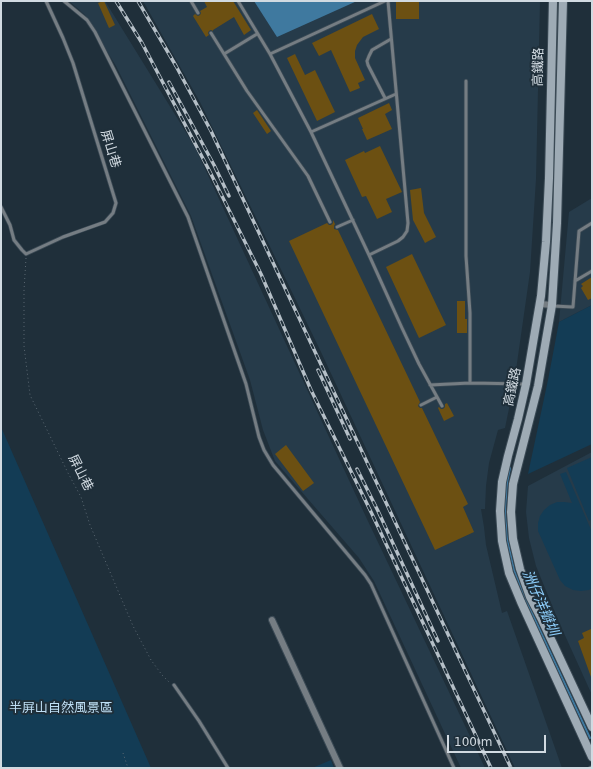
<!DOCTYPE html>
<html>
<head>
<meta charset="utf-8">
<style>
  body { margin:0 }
  #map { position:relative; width:593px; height:769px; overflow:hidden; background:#1f2f3a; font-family:"DejaVu Sans",sans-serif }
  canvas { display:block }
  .frame { position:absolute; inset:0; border:2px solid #d1dae1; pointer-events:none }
  .scale { position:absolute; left:447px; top:735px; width:99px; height:18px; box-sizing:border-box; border:2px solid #d1dae1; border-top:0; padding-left:5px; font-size:12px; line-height:14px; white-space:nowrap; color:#d1dae1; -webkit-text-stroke:3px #1f2f3a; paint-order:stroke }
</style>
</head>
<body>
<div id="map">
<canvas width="593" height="769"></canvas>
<div class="frame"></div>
<div class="scale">100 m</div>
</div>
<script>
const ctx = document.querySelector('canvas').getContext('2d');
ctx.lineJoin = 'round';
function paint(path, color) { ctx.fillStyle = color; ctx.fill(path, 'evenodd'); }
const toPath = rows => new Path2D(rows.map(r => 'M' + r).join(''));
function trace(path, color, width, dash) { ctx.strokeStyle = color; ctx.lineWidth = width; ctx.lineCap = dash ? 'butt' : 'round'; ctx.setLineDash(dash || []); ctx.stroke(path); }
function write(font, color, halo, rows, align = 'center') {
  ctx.font = font + ' "DejaVu Sans","Noto Sans TC",sans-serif'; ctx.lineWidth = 4; ctx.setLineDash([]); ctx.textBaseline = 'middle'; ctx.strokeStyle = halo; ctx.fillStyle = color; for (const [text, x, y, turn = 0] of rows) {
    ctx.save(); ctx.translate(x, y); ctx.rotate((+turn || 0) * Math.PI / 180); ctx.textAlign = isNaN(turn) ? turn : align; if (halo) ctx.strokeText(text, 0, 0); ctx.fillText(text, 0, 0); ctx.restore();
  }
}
paint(toPath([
  [69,1,105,1,195,147,366,517,485,768,461,768,374,581,359,558,275,461,263,430,250,380,191,216,116,66,85,15],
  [143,1,540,1,536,179,530,272,514,384,505,428,498,430,489,463,486,486,485,509,481,509,484,527,486,545,502,613,507,611,562,768,515,768,321,352,200,102],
  [592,198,592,305,559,322,569,212],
  [592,452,592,695,558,620,536,566,529,538,526,512,528,486]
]), '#263b4a');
paint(toPath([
  [592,305,592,444,528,474,548,380,559,322],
  [1,427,151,768,1,768],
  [592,457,592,519,589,521,567,468],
  [566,472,592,532,592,588,589,590,581,591,573,590,565,586,560,580,538,531,538,523,540,516,544,510,550,505,557,502,564,502,572,503,560,474],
  [331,760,334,768,312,768]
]), '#133c55');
paint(toPath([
  [254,1,357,1,277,37]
]), '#3f799f');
trace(toPath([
  [510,468,507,483,505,511,507,539,514,570,525,598,590,738]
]), '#3f799f', 2);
paint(toPath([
  [103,1,104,1,115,25,109,28,98,3],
  [204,1,233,1,251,30,244,35,234,17,213,30,213,31,211,30,209,31,208,33,209,35,206,37,193,16,195,14,198,16,200,15,201,13,200,11,207,7],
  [396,1,419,1,419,19,396,19],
  [372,14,379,29,363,37,357,45,355,51,355,58,365,80,358,83,360,88,350,92,331,50,319,56,312,43],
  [295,54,305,75,315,70,335,112,317,121,287,58],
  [389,103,392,110,385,114,392,129,367,140,362,129,363,129,358,118],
  [257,110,271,131,267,134,253,113],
  [380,146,402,192,386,199,392,212,377,219,366,196,362,197,345,160,364,151,365,153],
  [421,188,424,213,436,237,425,243,413,220,410,190],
  [333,220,335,224,334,226,334,229,338,230,420,402,418,406,420,408,422,408,468,504,463,507,474,532,435,550,289,241,327,223,329,225,331,225,333,223],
  [412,254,446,325,419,338,386,267],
  [592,277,592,298,588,300,581,288,583,286,581,284],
  [457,301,465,301,465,319,467,319,467,333,457,333],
  [447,403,454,416,444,421,438,408,439,407,441,409,443,409,445,407,445,404],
  [286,445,314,483,303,491,275,454],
  [591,629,592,632,591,677,578,641,584,638,582,633]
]), '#6c5012');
const lane = toPath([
  [64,1,87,20,95,32,188,217,246,384,259,437,264,450,273,465,365,575,371,584,454,768],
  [191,1,198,13],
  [238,1,270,54,311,132,369,255,402,328,419,364,442,406],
  [211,33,247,91,308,176,330,222],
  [224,54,257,34],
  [270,54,385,1],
  [466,81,466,256,470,313,470,383],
  [385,98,368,65,367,61,369,56,372,50,391,39],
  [311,132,396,94],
  [1,207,10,225,14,240,22,250,26,254,63,237,105,222,113,213,116,203,73,63,63,38,46,1],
  [337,227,353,220],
  [369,255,398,241,403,237,407,231,408,223,388,1],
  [575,281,592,271],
  [553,306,573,307,579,231,592,223],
  [430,385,470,383,525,384],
  [421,405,437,397],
  [174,685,199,721,228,768],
  [590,768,592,767]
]);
const street = toPath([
  [540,304,552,305],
  [272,620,340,768]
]);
const secondary = toPath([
  [553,1,549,178,546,242,541,296,526,384,518,419,508,456,502,482,500,511,502,541,509,573,521,602,592,757],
  [563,1,557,223,552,305,538,386,513,484,511,512,513,539,520,569,530,597,542,620,592,727]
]);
trace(lane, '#3b4a55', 4.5);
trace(street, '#3b4a55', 8);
trace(secondary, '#3b4a55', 10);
trace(toPath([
  [26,258,24,290,24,346,30,395,68,473,81,497,90,525,133,626,151,660,162,675,170,683],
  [123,753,128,768]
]), '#5c6973', 1, [1, 3]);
trace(lane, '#757d83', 3);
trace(street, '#757d83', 6);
trace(secondary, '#9eabb5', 8);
const rail = toPath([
  [116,1,142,43,209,170,261,274,311,390,372,514,491,768],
  [138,1,176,66,211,131,511,768],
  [169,82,214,165,229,196],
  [318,370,350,439],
  [357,469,378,511,438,641]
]);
trace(rail, '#b5bfc7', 3.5);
trace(rail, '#1f2f3a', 2, [6]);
write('13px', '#d1dae1', '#1f2f3a', [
  ["高鐵路",539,67,-89],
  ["屏山巷",110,149,73],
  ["高鐵路",513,387,-78],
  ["屏山巷",80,473,63]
]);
write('13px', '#bfdff5', '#1f2f3a', [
  ["半屏山自然風景區",61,709]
]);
write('italic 14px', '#8ecffc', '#1f2f3a', [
  ["洲仔洋瓣圳",540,603,66]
]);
</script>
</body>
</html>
